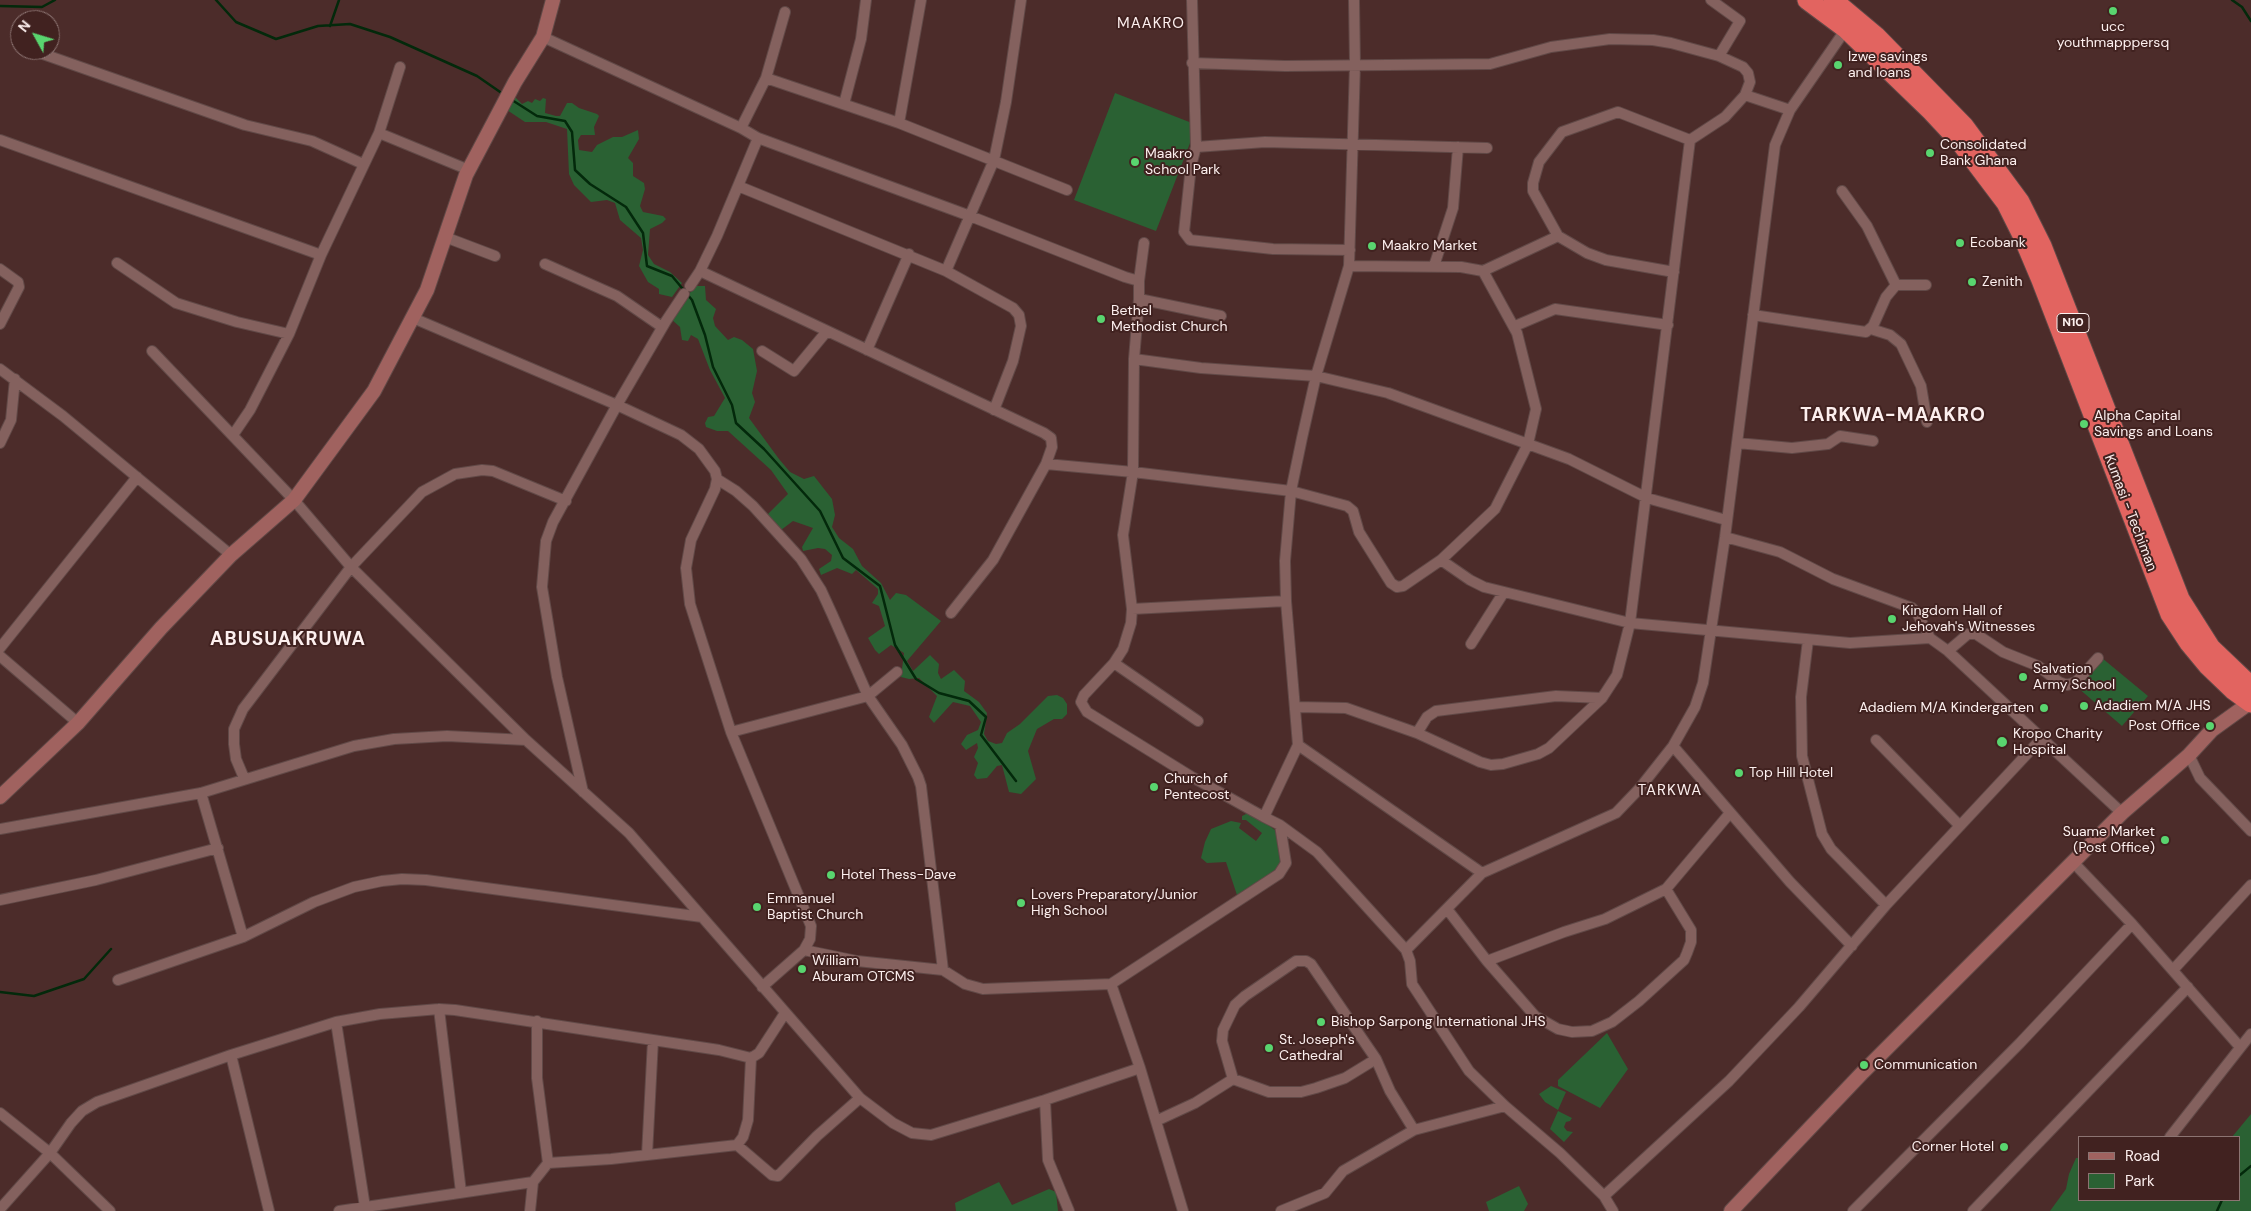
<!DOCTYPE html>
<html>
<head>
<meta charset="utf-8">
<style>
  body { margin:0 }
  #map { position:relative; width:2251px; height:1211px; overflow:hidden; background:#4c2c2a; font-family:"DM Sans",sans-serif }
  canvas { display:block }
  .legend { position:absolute; left:2078px; top:1136px; width:162px; height:65px; box-sizing:border-box; background:#412220; border:1px solid #8c7472; margin:0; padding:6px 9px; list-style:none; font-size:15px; color:#fcefee }
  .legend li { display:flex; align-items:center; gap:10px; height:25px }
  .legend b { width:25px; border:1px solid #8c7472 }
  .north { position:absolute; left:10px; top:10px; width:50px; height:50px; box-sizing:border-box; background:#412220; border:1px solid #8c7472; border-radius:50%; rotate:309deg; font-size:14px; font-weight:700; line-height:20px; text-align:center; color:#fcefee }
  .north::after { content:''; display:block; margin:auto; width:18px; height:22px; background:#59d56f; clip-path:polygon(50% 0,100% 100%,50% 72%,0 100%) }
</style>
</head>
<body>
<div id="map">
<canvas width="2251" height="1211"></canvas>
<ul class="legend">
<li><b style="height:6px;background:#a0625f"></b>Road</li>
<li><b style="height:14px;background:#2a6133"></b>Park</li>
</ul>
<div class="north">N</div>
</div>
<script>
const ctx = document.querySelector('canvas').getContext('2d');
ctx.lineJoin = 'round';
function paint(path, color) { ctx.fillStyle = color; ctx.fill(path, 'evenodd'); }
const toPath = rows => new Path2D(rows.map(r => 'M' + r).join(''));
function trace(path, color, width, dash) { ctx.strokeStyle = color; ctx.lineWidth = width; ctx.lineCap = dash ? 'butt' : 'round'; ctx.setLineDash(dash || []); ctx.stroke(path); }
function write(font, color, halo, rows, align = 'center') {
  ctx.font = font + ' "DM Sans",sans-serif'; ctx.lineWidth = 4; ctx.setLineDash([]); ctx.textBaseline = 'middle'; ctx.strokeStyle = halo; ctx.fillStyle = color; for (const [text, x, y, turn = 0] of rows) {
    ctx.save(); ctx.translate(x, y); ctx.rotate((+turn || 0) * Math.PI / 180); ctx.textAlign = isNaN(turn) ? turn : align; if (halo) ctx.strokeText(text, 0, 0); ctx.fillText(text, 0, 0); ctx.restore();
  }
}
paint(toPath([
  [1115,93,1197,125,1156,231,1074,200],
  [514,96,522,104,528,101,532,103,535,99,540,101,543,98,546,99,545,113,556,116,560,116,567,103,572,103,579,108,597,114,599,116,594,127,595,135,581,135,578,140,579,150,592,152,597,145,613,137,622,137,638,130,639,139,628,158,633,163,633,176,644,183,645,189,640,206,643,212,663,216,666,219,662,223,650,229,648,255,654,264,670,272,682,283,672,297,659,294,659,289,648,282,639,266,643,250,641,238,620,220,615,203,607,200,591,202,574,185,569,174,567,129,546,122,525,122,507,110],
  [695,286,705,286,706,300,716,309,713,318,715,326,728,340,734,337,742,340,753,349,757,371,752,393,755,402,749,418,779,459,790,472,804,479,814,476,832,499,835,515,832,527,839,538,853,549,862,566,881,583,890,600,896,593,906,595,941,621,907,661,913,671,930,655,939,664,938,673,941,679,954,670,965,681,964,691,979,702,987,713,984,734,988,741,996,744,1002,743,1007,733,1020,724,1048,696,1057,695,1063,698,1067,704,1067,714,1062,719,1054,719,1037,729,1028,751,1036,779,1021,794,1009,792,1002,765,997,766,987,778,977,779,974,775,978,763,974,757,978,748,977,743,966,750,961,744,967,735,978,730,981,722,970,706,953,702,934,723,929,717,937,696,919,678,909,679,901,677,904,653,891,645,879,654,875,650,868,638,885,626,879,606,872,603,878,594,878,589,856,570,852,574,837,568,821,575,819,569,831,561,832,555,825,549,818,548,803,551,802,547,813,528,793,521,781,530,767,515,788,494,771,470,728,431,717,431,706,427,705,423,708,417,714,416,725,398,710,370,698,339,691,335,688,341,682,340,680,327,671,319],
  [2102,658,2148,696,2122,726,2077,687],
  [1248,813,1266,823,1276,831,1282,862,1279,868,1273,871,1269,880,1238,898,1226,862,1207,863,1201,858,1205,842,1211,829,1231,821,1241,823,1239,828,1256,841,1262,833,1246,820,1242,820,1242,816],
  [1607,1033,1628,1069,1600,1108,1558,1086,1558,1080],
  [1551,1086,1566,1092,1558,1110,1545,1102,1539,1094],
  [1558,1111,1572,1118,1570,1121,1566,1122,1564,1127,1567,1131,1573,1132,1564,1142,1550,1129],
  [2251,1114,2251,1211,2050,1211,2066,1189,2069,1174,2076,1158,2080,1158,2080,1200,2240,1200,2240,1137,2232,1137],
  [999,1182,1012,1205,1049,1189,1056,1192,1058,1211,956,1211,955,1203],
  [1519,1186,1528,1204,1524,1211,1489,1211,1486,1202]
]), '#2a6133');
trace(toPath([
  [216,0,236,22,276,39,318,26,350,24,390,37,477,76,503,94],
  [2232,0,2242,7,2251,21],
  [0,6,42,7,55,0],
  [330,26,339,0],
  [512,100,537,116,565,121,572,132,575,170,590,184,626,207,643,233,647,266,672,276,692,300,705,335,713,367,732,405,736,423,764,449,820,511,843,558,880,586,895,645,916,679,939,693,969,701,986,717,981,735,1016,781],
  [0,992,34,996,84,979,111,949],
  [2240,1175,2251,1166],
  [2217,1211,2222,1200]
]), '#03290b', 2.5);
const street = toPath([
  [1192,0,1196,147],
  [1354,0,1355,64,1349,266,1316,376,1302,438,1291,491,1285,561,1286,601,1298,745,1264,817,1280,825,1317,852,1406,950,1410,961,1412,984,1469,1071,1505,1106,1560,1153,1604,1196,1613,1211],
  [1711,0,1740,21,1719,56],
  [543,37,741,128,758,138,970,216,1125,277,1139,281],
  [43,54,245,125,312,141,363,164],
  [1192,63,1285,66,1490,64,1551,47,1610,39,1653,40,1671,43,1719,56,1743,67,1748,73,1750,82,1745,95],
  [766,78,899,123,1067,190],
  [844,104,861,39,866,0],
  [899,123,921,0],
  [741,128,766,78,785,12],
  [379,133,469,170],
  [758,138,738,186,946,271,994,160,1006,102,1021,0],
  [0,140,321,255],
  [1842,191,1867,226,1896,285,1926,285],
  [1558,236,1533,191,1533,183,1539,162,1562,132,1618,112,1690,140],
  [445,237,495,256],
  [1144,243,1139,281,1139,299,1134,359,1133,472,1123,535,1132,609,1131,623,1123,649,1114,663,1084,695,1081,702,1087,712,1192,777,1264,817],
  [1350,250,1273,249,1190,240,1184,232,1191,166,1196,147,1265,142,1487,148],
  [117,263,176,303,237,322,289,334],
  [545,264,617,296,662,327],
  [1349,266,1461,267,1483,271,1558,236,1587,253,1606,260,1674,272],
  [1434,266,1453,208,1458,147],
  [0,269,18,282,19,287,0,324],
  [700,271,1044,433,1051,438,1052,447,1046,464,993,560,951,613],
  [946,271,1013,308,1019,315,1021,326,1013,361,994,410],
  [690,286,700,271,717,236,738,186],
  [1139,299,1221,316],
  [1753,315,1866,332,1873,326,1886,297,1896,285],
  [413,318,617,405,681,435,699,449,715,471,717,479,715,489,691,540,686,568,690,604,731,732,811,926,810,939,804,950,762,987],
  [1515,326,1555,309,1668,325],
  [1871,329,1890,335,1901,344,1921,386,1927,422],
  [867,350,909,254],
  [152,351,294,500,351,567,526,740,629,833,860,1098,893,1123,912,1133,931,1135,1045,1100,1140,1068],
  [762,351,794,371,827,331],
  [1134,359,1201,368,1316,376,1388,393,1569,459,1647,498,1726,520],
  [0,369,63,416,231,555],
  [233,435,250,410,289,334,321,255,379,133,400,67],
  [0,443,11,420,15,379],
  [1737,443,1792,448,1828,444,1840,436,1873,441],
  [1046,464,1133,472,1291,491,1347,506,1353,511,1359,532,1391,583,1397,587,1403,586,1441,560,1495,509,1528,444,1536,409,1517,333,1483,271],
  [717,479,736,491,753,506,801,559,821,590,832,614,868,696,902,745,918,777,921,786,943,970],
  [1725,537,1780,552,1833,579,1912,608,1917,613,1930,638],
  [1441,560,1470,580,1484,587,1630,623,1850,643,1930,638,1948,651,2122,813],
  [1132,609,1286,601],
  [1808,640,1801,697,1802,756,1822,834,1831,849,1886,905],
  [1471,644,1504,592],
  [0,648,137,477],
  [1948,651,1968,634,1976,634,2003,652,2038,666,2059,682,2067,685,2076,682,2098,658],
  [0,656,78,723],
  [1114,663,1198,721],
  [1296,707,1346,708,1417,733,1480,762,1491,765,1503,764,1538,754,1549,748,1602,698,1617,675,1630,623,1690,140,1725,117,1745,95,1790,110],
  [731,732,868,696,897,672],
  [1417,733,1427,717,1436,711,1556,696,1602,698],
  [1876,740,1960,826],
  [1298,745,1482,873],
  [1673,746,1790,882,1852,946],
  [2189,755,2200,778,2251,831],
  [244,778,236,759,234,744,234,729,243,709,351,567,422,492,455,474,482,470,493,471,566,501],
  [583,792,557,677,542,587,546,541,553,522,617,405,666,321,684,294],
  [201,793,243,937],
  [0,829,201,793,354,746,394,739,447,736,526,740],
  [2073,862,2132,924,2240,1047],
  [0,900,96,880,218,848],
  [1447,909,1487,961,1535,1016,1558,1029,1572,1032,1592,1031,1612,1022,1639,1001,1684,960,1687,953,1691,942,1691,930,1666,889],
  [804,950,857,961,943,970,965,984,983,989,1111,984,1279,874,1286,863,1280,825],
  [1406,950,1482,873,1616,813,1639,789,1673,746,1695,707,1703,683,1725,537,1775,145,1790,110,1848,26],
  [1487,961,1564,932,1605,919,1666,889,1730,813],
  [2173,970,2251,885],
  [118,980,243,937,314,902,354,887,382,881,402,879,426,880,702,917],
  [1111,984,1140,1068,1183,1211],
  [439,1009,461,1192],
  [336,1022,365,1207],
  [231,1055,269,1211],
  [1376,1059,1345,1078,1316,1088,1301,1092,1269,1092,1233,1079,1222,1041,1223,1030,1235,1005,1245,996,1296,961,1306,961,1311,964,1376,1059,1390,1091,1414,1130,1505,1106],
  [1045,1100,1048,1160,1069,1211],
  [0,1113,50,1153,0,1209],
  [1156,1121,1195,1103,1233,1079],
  [2170,1137,2251,1034],
  [737,1145,772,1175,778,1176,817,1136,860,1098],
  [647,1155,653,1040],
  [548,1163,611,1159,737,1145,743,1137,748,1120,751,1058],
  [1604,1196,1729,1081,1799,1007,1886,905,2042,738],
  [110,1211,50,1153,71,1123,82,1111,97,1102,231,1055,336,1022,380,1014,439,1009,455,1010,719,1050,751,1058,759,1053,785,1013],
  [339,1211,533,1182],
  [530,1211,533,1182,548,1163,537,1078,537,1021],
  [1281,1211,1325,1193,1343,1171,1414,1130],
  [1853,1211,2020,1043,2132,924],
  [1973,1211,2188,987]
]);
const secondary = toPath([
  [0,797,78,723,161,628,231,555,294,500,374,391,427,290,466,175,515,82,543,37,553,0],
  [1731,1211,1863,1072,2122,813,2189,755,2212,730,2251,702]
]);
const highway = toPath([
  [1807,0,1846,29,1932,112,1960,142,2006,203,2022,235,2041,280,2170,614,2189,643,2208,666,2233,690,2251,703],
  [1833,0,1876,36,1964,126,2020,202,2042,246,2180,599,2211,648,2251,686]
]);
trace(street, '#614947', 12);
trace(secondary, '#614947', 16);
trace(highway, '#614947', 21);
trace(street, '#84615e', 10);
trace(secondary, '#a0625f', 14);
trace(highway, '#e26460', 19);
for (const [x, y, r, color] of [
  [2113,11,5,"#59d56f"],
  [1838,65,5,"#59d56f"],
  [1930,153,5,"#59d56f"],
  [1135,162,5,"#59d56f"],
  [1960,243,5,"#59d56f"],
  [1372,246,5,"#59d56f"],
  [1972,282,5,"#59d56f"],
  [1101,319,5,"#59d56f"],
  [2084,424,5,"#59d56f"],
  [1892,619,5,"#59d56f"],
  [2023,677,5,"#59d56f"],
  [2084,706,5,"#59d56f"],
  [2044,708,5,"#59d56f"],
  [2210,726,5,"#59d56f"],
  [2002,742,6,"#59d56f"],
  [1739,773,5,"#59d56f"],
  [1154,787,5,"#59d56f"],
  [2165,840,5,"#59d56f"],
  [831,875,5,"#59d56f"],
  [1021,903,5,"#59d56f"],
  [757,907,5,"#59d56f"],
  [802,969,5,"#59d56f"],
  [1321,1022,5,"#59d56f"],
  [1269,1048,5,"#59d56f"],
  [1864,1065,5,"#59d56f"],
  [2004,1147,5,"#59d56f"]
]) { const dot = new Path2D(); dot.arc(x, y, r, 0, 2 * Math.PI); ctx.fillStyle = color; ctx.fill(dot); trace(dot, '#412220', 2); }
for (const [x, y, w] of [
  [2073,323,32]
]) { const box = new Path2D(); box.roundRect(x - w / 2, y - 9.5, w, 19, 4); ctx.fillStyle = '#412220'; ctx.fill(box); trace(box, '#fcefee', 1); }
write('bold 12px', '#fcefee', null, [
  ["N10",2073,323]
]);
write('14px', '#fcefee', '#412220', [
  ["ucc",2113,27,"center"],
  ["youthmapppersq",2113,43,"center"],
  ["Izwe savings",1848,57],
  ["and loans",1848,73],
  ["Consolidated",1940,145],
  ["Bank Ghana",1940,161],
  ["Maakro",1145,154],
  ["School Park",1145,170],
  ["Ecobank",1970,243],
  ["Maakro Market",1382,246],
  ["Zenith",1982,282],
  ["Bethel",1111,311],
  ["Methodist Church",1111,327],
  ["Alpha Capital",2094,416],
  ["Savings and Loans",2094,432],
  ["Kingdom Hall of",1902,611],
  ["Jehovah's Witnesses",1902,627],
  ["Salvation",2033,669],
  ["Army School",2033,685],
  ["Adadiem M/A JHS",2094,706],
  ["Adadiem M/A Kindergarten",2034,708,"right"],
  ["Post Office",2200,726,"right"],
  ["Kropo Charity",2013,734],
  ["Hospital",2013,750],
  ["Top Hill Hotel",1749,773],
  ["Church of",1164,779],
  ["Pentecost",1164,795],
  ["Suame Market",2155,832,"right"],
  ["(Post Office)",2155,848,"right"],
  ["Hotel Thess-Dave",841,875],
  ["Lovers Preparatory/Junior",1031,895],
  ["High School",1031,911],
  ["Emmanuel",767,899],
  ["Baptist Church",767,915],
  ["William",812,961],
  ["Aburam OTCMS",812,977],
  ["Bishop Sarpong International JHS",1331,1022],
  ["St. Joseph's",1279,1040],
  ["Cathedral",1279,1056],
  ["Communication",1874,1065],
  ["Corner Hotel",1994,1147,"right"]
], 'left');
write('14px', '#fcefee', '#412220', [
  ["Kumasi - Techiman",2130,513,69]
]);
ctx.letterSpacing = '1px';
write('15px', '#fcefee', '#412220', [
  ["MAAKRO",1151,24],
  ["TARKWA",1670,791]
]);
ctx.letterSpacing = '0px';
ctx.letterSpacing = '1px';
write('bold 19px', '#fcefee', '#412220', [
  ["TARKWA-MAAKRO",1893,416],
  ["ABUSUAKRUWA",288,640]
]);
ctx.letterSpacing = '0px';
</script>
</body>
</html>
